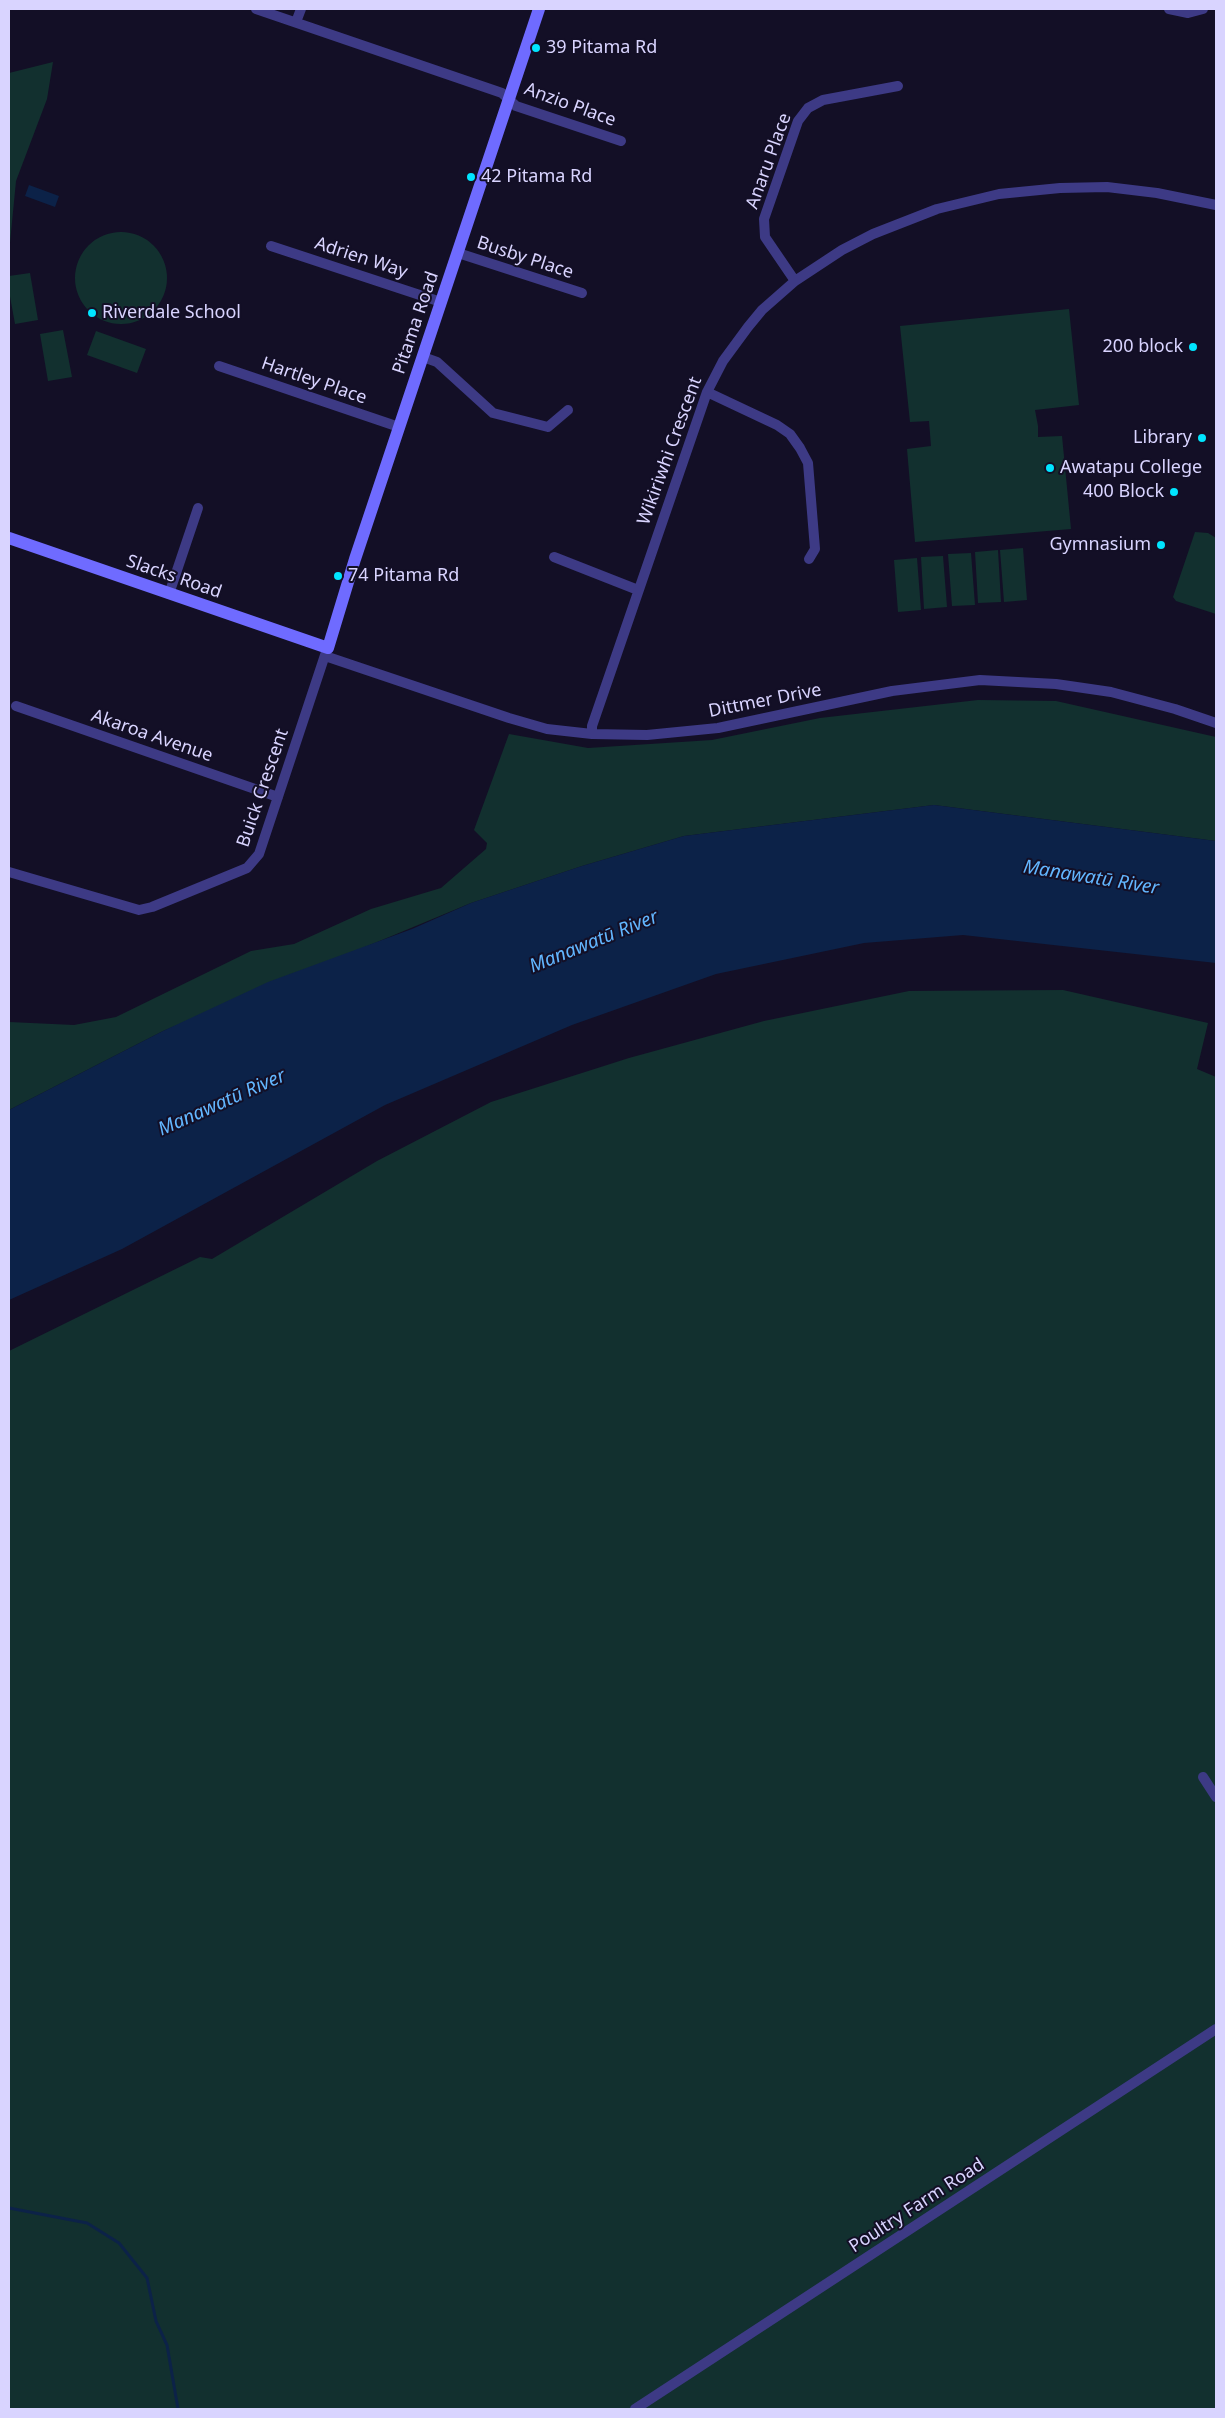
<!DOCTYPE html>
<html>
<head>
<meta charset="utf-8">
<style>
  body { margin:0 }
  #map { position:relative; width:1225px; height:2418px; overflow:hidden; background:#130f26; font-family:"Noto Sans",sans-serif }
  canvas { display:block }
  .frame { position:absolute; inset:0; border:10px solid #d9d4ff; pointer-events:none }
</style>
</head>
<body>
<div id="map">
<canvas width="1225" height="2418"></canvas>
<div class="frame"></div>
</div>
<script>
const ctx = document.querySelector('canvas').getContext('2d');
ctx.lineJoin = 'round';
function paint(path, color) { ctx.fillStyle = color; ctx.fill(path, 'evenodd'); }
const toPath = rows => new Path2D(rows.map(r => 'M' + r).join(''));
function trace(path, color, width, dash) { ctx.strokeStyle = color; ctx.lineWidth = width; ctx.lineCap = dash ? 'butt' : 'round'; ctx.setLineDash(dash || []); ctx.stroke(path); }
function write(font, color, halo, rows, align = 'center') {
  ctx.font = font + ' "Noto Sans",sans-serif'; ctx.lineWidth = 4; ctx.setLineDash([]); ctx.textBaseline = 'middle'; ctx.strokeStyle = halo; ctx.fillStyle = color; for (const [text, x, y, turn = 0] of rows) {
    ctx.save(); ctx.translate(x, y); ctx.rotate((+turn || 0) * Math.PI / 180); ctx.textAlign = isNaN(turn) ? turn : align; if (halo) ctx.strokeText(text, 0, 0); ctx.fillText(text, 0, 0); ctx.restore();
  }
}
paint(toPath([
  [53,62,47,99,16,181,9,253,9,73],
  '75 278a46 46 0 1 1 92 0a46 46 0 1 1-92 0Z',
  [30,273,38,320,15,324,9,291,9,276],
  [1069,309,1079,405,1035,410,1038,426,1038,437,1062,436,1071,529,915,542,907,449,931,446,929,421,910,422,900,326],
  [63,330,72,377,48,381,40,334],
  [96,331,146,349,137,373,87,355],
  [1195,532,1208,533,1216,538,1216,614,1176,601,1173,597],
  [1023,548,1027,600,1004,602,1000,550],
  [998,550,1001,602,978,603,975,552],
  [971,553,975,605,952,606,948,554],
  [943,556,947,607,924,609,921,557],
  [917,558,921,610,898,612,894,560],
  [978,700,1056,701,1216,737,1216,841,934,805,684,836,582,866,471,903,163,1031,9,1110,9,1022,74,1025,116,1017,251,951,294,944,371,909,441,888,486,849,487,843,474,830,509,734,588,748,712,740,820,718],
  [1063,990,1208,1023,1197,1069,1216,1077,1216,2409,9,2409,9,1351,200,1257,212,1259,377,1161,491,1102,629,1058,764,1021,909,991]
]), '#12302f');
paint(toPath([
  [29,185,59,196,55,207,25,196],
  [934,805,1216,841,1216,963,963,935,864,943,716,974,572,1025,385,1105,122,1249,9,1300,9,1110,163,1031,268,982,412,929,471,903,582,866,684,836]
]), '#0c2248');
trace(toPath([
  [9,2208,87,2223,119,2243,147,2278,156,2321,167,2345,178,2409]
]), '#0c2248', 3);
trace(toPath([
  [256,9,502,93,516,106,621,141],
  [1169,9,1188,13,1203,9],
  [296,22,301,9],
  [271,246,441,302],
  [458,253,582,293],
  [795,281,765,237,764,219,798,121,808,108,823,100,898,86],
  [423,357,437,362,493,413,548,427,568,410],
  [219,366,399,427],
  [707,392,777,425,790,434,800,448,808,463,815,549,809,559],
  [554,557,638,590],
  [169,594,198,508],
  [325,656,509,718,547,729,592,734,647,735,718,728,892,691,980,680,1056,684,1111,692,1175,709,1216,723],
  [16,706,278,797],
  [592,734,592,726,707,392,723,361,748,327,762,310,795,281,842,250,873,234,937,209,999,194,1060,188,1107,187,1157,193,1216,205],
  [9,872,139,910,152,907,247,868,259,854,327,649],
  [1203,1777,1216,1797],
  [635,2409,1216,2029]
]), '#3d3a85', 10);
trace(toPath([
  [9,538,328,648,355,559,539,9]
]), '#6f6bff', 12);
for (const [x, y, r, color] of [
  [536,48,5,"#00e5ff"],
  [471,177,5,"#00e5ff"],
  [92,313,5,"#00e5ff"],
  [1193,347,5,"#00e5ff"],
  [1202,438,5,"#00e5ff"],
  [1050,468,5,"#00e5ff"],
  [1174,492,5,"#00e5ff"],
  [1161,545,5,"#00e5ff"],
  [338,576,5,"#00e5ff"]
]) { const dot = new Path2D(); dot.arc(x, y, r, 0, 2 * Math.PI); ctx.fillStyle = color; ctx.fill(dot); trace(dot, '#130f26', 2); }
write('18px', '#d9d4ff', '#130f26', [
  ["39 Pitama Rd",546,48],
  ["42 Pitama Rd",481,177],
  ["Riverdale School",102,313],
  ["200 block",1183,347,"right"],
  ["Library",1192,438,"right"],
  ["Awatapu College",1060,468],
  ["400 Block",1164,492,"right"],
  ["Gymnasium",1151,545,"right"],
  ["74 Pitama Rd",348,576]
], 'left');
write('18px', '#d9d4ff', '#130f26', [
  ["Anzio Place",570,105,20],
  ["Anaru Place",769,161,-70],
  ["Adrien Way",361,258,18],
  ["Busby Place",525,258,18],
  ["Pitama Road",416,323,-71],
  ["Hartley Place",314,381,19],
  ["Wikiriwhi Crescent",670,451,-70],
  ["Slacks Road",174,577,19],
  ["Dittmer Drive",765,701,-11],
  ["Akaroa Avenue",152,736,19],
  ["Buick Crescent",263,788,-71],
  ["Poultry Farm Road",917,2206,-33]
]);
write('italic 19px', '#62b6ff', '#130f26', [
  ["Manawatū River",1091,878,9],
  ["Manawatū River",594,942,-22],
  ["Manawatū River",222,1103,-24]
]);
</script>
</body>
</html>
